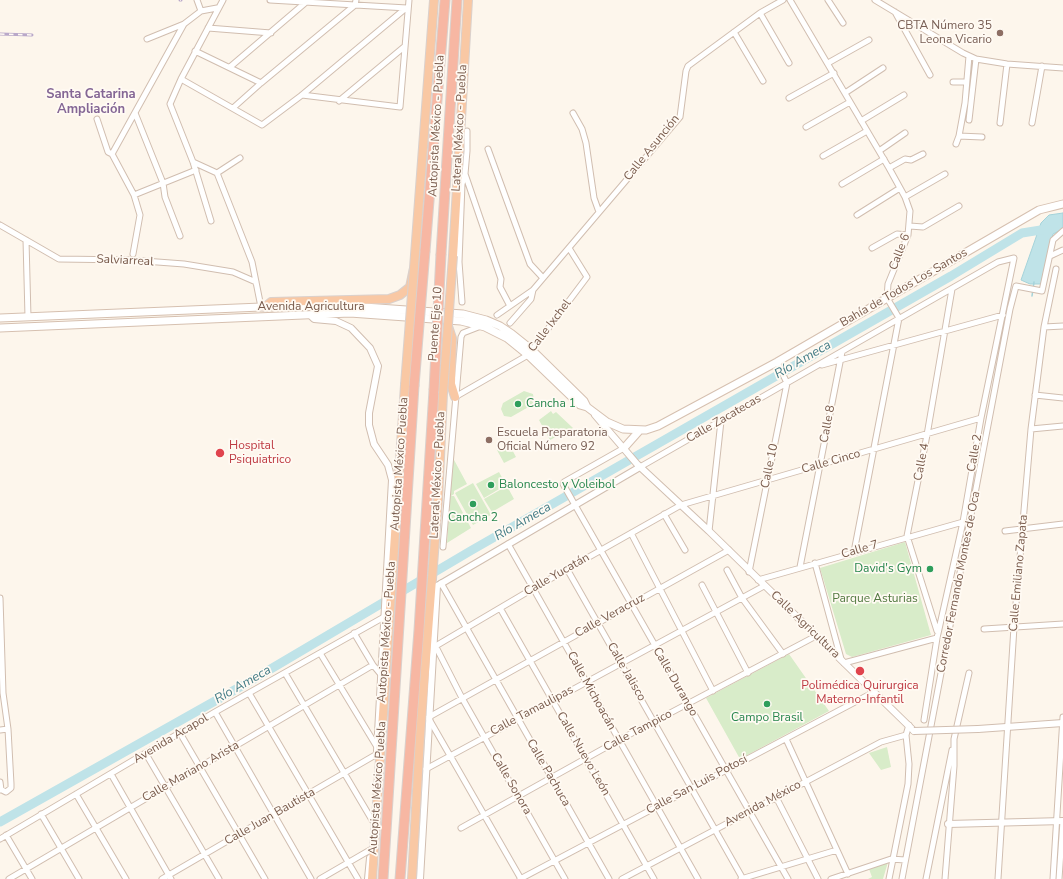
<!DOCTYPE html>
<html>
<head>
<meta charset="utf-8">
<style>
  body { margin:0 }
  canvas { display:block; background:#fdf6ec }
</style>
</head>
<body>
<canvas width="1063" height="879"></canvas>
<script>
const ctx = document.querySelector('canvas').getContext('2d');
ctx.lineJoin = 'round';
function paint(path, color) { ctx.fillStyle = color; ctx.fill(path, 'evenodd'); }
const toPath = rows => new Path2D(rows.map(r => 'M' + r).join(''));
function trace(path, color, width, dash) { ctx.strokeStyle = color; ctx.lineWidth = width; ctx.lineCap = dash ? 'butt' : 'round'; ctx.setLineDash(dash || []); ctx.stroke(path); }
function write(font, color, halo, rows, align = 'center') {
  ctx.font = font + ' "Nunito Sans",sans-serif'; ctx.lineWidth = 3.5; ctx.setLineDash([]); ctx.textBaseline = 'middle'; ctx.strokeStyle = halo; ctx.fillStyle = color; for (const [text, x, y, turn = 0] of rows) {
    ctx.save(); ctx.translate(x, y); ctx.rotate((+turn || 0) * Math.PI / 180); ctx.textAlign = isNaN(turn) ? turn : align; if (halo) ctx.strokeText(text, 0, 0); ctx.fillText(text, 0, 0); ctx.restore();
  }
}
paint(toPath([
  [524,391,533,394,534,400,532,405,511,417,504,416,501,409,503,403],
  [551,411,553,414,556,412,573,428,550,440,539,420],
  [509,444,516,457,504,463,497,450],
  [453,458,467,484,454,491,454,494,451,496,454,496,471,528,447,543],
  [499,472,506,485,484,498,476,484],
  [473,483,491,515,473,525,455,493],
  [507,486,514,499,492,512,484,499],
  [905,542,931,635,852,657,846,654,820,568],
  [789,654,829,711,740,759,706,698],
  [887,747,891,767,881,770,869,753],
  [888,862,883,879,868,879,872,877,869,869]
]), '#d8ecc9');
const water = toPath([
  [1063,213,1063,229,1053,234,1041,284,1030,284,1021,280,1041,223,1049,215,1063,213]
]);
paint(water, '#bfe3e8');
trace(water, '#a5d3da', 1);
trace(toPath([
  [1032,296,1034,282]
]), '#a5d3da', 1.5);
trace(toPath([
  [0,822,247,683,472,550,951,276,1022,233,1047,229]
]), '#bfe3e8', 9);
const minor = toPath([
  [197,0,201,11],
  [270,0,407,8],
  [790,0,889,168,905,197,910,211,908,235,888,284,887,298,899,318,854,552],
  [828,0,843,23],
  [875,0,963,53,976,59,1007,64,1063,68],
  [895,12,930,75],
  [760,13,789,63],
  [208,28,271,33],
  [734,32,763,81],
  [147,39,184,24],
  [195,51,261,83],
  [828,63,869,40],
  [230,67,305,3],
  [181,79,262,125,302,95,406,8],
  [953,82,966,82],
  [845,93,883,68],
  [302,95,400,107,409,0],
  [789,98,834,73],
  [339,101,404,47],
  [233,108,261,83,355,5,356,0],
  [135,113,163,183,165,197,180,236],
  [573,113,582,129,586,143,594,198,599,212],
  [97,119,108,152,112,154,134,195,140,215,133,254],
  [969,120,976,59],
  [861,121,904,95],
  [1000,123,1007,64],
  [1032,123,1042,66],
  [806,127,850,102],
  [959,136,982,137],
  [956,144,959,136,965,103,969,56],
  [488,149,530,264,543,278],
  [879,151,905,133],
  [112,154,184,24,201,11,217,8],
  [823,156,867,131],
  [193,162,217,173],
  [889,168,905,159,911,160,923,154],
  [217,173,252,262,261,307],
  [217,173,240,158],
  [465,174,501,279,500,287,510,306],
  [842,184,884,159],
  [134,195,196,170],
  [905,197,945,174],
  [857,215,900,188],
  [211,221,193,162,170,104,181,79,223,0],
  [0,225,59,259,131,260,184,264,233,272,256,282],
  [910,226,923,227,959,206],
  [26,240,28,317],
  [872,248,897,234,908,235],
  [1050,256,1063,250],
  [462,302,459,262,462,184,465,174,467,151,467,131],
  [497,315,533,290,680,117,686,71,688,66,760,13,783,0],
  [510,323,531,299,533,290],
  [1044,327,1063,326],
  [822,365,1003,315],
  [1035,395,1063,398],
  [455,397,528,355,532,350,587,277,569,248],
  [1031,429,1063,426],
  [624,448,564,482,563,484,788,879],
  [640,467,998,262,1014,258,981,418,963,522,937,638,924,720],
  [664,514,685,550],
  [709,531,721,421],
  [1005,531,1063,524],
  [631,533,713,691],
  [508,544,698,879],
  [443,547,461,337,463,333,481,326],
  [815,563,841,659],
  [800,567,842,352],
  [567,569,743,879],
  [727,570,742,598,783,654],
  [749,572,787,383,777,362],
  [758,580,963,522],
  [441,583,609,879],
  [702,585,748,673],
  [0,598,3,693,8,729,11,784,11,788,6,792,0,789],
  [500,608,654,879],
  [984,629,1063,624],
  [937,631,907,536,927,435,952,289],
  [354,633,373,665,383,677],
  [434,647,534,588,681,505,981,418],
  [436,647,462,698,565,879],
  [320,653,377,747],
  [844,663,937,638],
  [285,673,372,820],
  [249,693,358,879],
  [215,712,311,879],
  [429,717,729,550],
  [429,719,521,879],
  [0,730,8,729],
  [180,733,265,879],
  [786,739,848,874],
  [146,754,219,879],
  [426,769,764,586],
  [111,774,171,879],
  [0,782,1,790],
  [76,794,126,879],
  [776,797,818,879],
  [41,814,79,879],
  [461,828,619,740,816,636],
  [6,835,32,879],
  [0,839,215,712,384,617],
  [9,879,373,665],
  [162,879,377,754],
  [320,879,370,850],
  [520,879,874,692],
  [622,879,881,742,906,735],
  [741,879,837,850],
  [831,879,891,859,905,860],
  [889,879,908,784,909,764,906,735,909,725],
  [902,879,1010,309,1016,286,1042,291,1053,240,1063,231],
  [926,879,952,750],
  [945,879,954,766,954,739,969,673],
  [998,879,1014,627,1031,429,1044,327,1056,269],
  [1053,879,1063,717],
  [1059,879,1063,821]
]);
const tertiary = toPath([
  [310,315,314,319,336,321,351,328,370,348,378,366,369,413,369,425,374,444,388,465,392,480,377,751],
  [595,415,637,464,709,531,914,731],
  [978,729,1063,723],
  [948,824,1063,821],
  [368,879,370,858],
  [420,879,437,586,640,467]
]);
const secondary = toPath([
  [0,318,261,307,350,306,463,314,486,320,500,326,512,334,532,350,584,401,587,407],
  [0,328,350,313,461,321,485,327,507,338,528,355,580,405,587,407,607,422,623,429,646,430,658,426,777,362,1039,210,1063,204],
  [624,448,640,430]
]);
const trunk = toPath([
  [453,256,468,0],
  [265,307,271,302,389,299,400,295,410,287,414,268,434,0],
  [448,326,452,338,451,384,455,397],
  [372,879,405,385],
  [412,879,420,737,438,500,443,393]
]);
const motorway = toPath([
  [425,251,445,0],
  [441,254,457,0],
  [383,879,414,386],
  [400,879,419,630,434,390]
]);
trace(minor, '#d1beb0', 7);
trace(tertiary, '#d1beb0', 8);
trace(secondary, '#d6c0b0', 9);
trace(trunk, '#dad1cd', 10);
trace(motorway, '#dad1cd', 11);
trace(minor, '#fff', 5);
trace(tertiary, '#fff', 6);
trace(secondary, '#fff', 7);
trace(trunk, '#f9c8a4', 8);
trace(motorway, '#f7b7a3', 9);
const rail = toPath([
  [180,0,181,0],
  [0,34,32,35]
]);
trace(rail, '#b9a8c9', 3);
trace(rail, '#fffaf3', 1.5, [4.5]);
const tertiaryBridge = toPath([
  [914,731,978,729]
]);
const trunkBridge = toPath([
  [405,385,414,268],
  [443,393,453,256]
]);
const motorwayBridge = toPath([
  [414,386,425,251],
  [434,390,441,254]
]);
trace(tertiaryBridge, '#d1beb0', 8, []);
trace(trunkBridge, '#dad1cd', 10, []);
trace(motorwayBridge, '#dad1cd', 11, []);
trace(tertiaryBridge, '#fff', 6);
trace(trunkBridge, '#f9c8a4', 8);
trace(motorwayBridge, '#f7b7a3', 9);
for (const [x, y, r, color] of [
  [1000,33,4,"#8d6e63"],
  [518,404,4,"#2e9e5b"],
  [489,440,4,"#8d6e63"],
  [220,453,5,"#e0444e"],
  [491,485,4,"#2e9e5b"],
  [473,504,4,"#2e9e5b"],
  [930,569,4,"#2e9e5b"],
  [860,671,5,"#e0444e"],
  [767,704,4,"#2e9e5b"]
]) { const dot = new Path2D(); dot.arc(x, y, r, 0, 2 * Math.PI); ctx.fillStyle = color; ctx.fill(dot); trace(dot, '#fffaf3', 1.5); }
write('12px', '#785e54', '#fffaf3', [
  ["CBTA Número 35",992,26],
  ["Leona Vicario",992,40],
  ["Escuela Preparatoria",497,433,"left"],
  ["Oficial Número 92",497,447,"left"]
], 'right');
write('12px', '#7a5c4d', '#fffaf3', [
  ["Autopista México - Puebla",437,126,-87],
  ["Lateral México - Puebla",460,128,-87],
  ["Calle Asunción",652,148,-51],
  ["Calle 6",900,252,-69],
  ["Salviarreal",125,261,3],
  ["Bahía de Todos Los Santos",904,288,-30],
  ["Avenida Agricultura",311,307],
  ["Puente Eje 10",436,324,-86],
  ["Calle Ixchel",550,326,-53],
  ["Calle Zacatecas",724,419,-30],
  ["Calle 8",828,424,-79],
  ["Calle 2",975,453,-80],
  ["Calle Cinco",831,462,-16],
  ["Calle 4",922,462,-79],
  ["Autopista México Puebla",400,464,-86],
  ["Calle 10",770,466,-78],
  ["Lateral México - Puebla",438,475,-87],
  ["Calle 7",860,550,-16],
  ["Calle Emiliano Zapata",1019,573,-85],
  ["Calle Yucatán",557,575,-30],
  ["Corredor Fernando Montes de Oca",959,582,-79],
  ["Calle Veracruz",610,616,-29],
  ["Calle Agricultura",805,625,44],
  ["Autopista México - Puebla",387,632,-86],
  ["Calle Jalisco",626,672,60],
  ["Calle Durango",675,682,60],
  ["Calle Michoacán",591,691,61],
  ["Calle Tamaulipas",532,711,-28],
  ["Calle Tampico",638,731,-28],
  ["Avenida Acapol",171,739,-31],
  ["Calle Nuevo León",583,754,60],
  ["Calle Mariano Arista",191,772,-30],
  ["Calle Pachuca",548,773,60],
  ["Calle Sonora",511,784,60],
  ["Calle San Luis Potosí",697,785,-28],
  ["Autopista México Puebla",378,788,-86],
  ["Avenida México",763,804,-28],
  ["Calle Juan Bautista",270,817,-30]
]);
write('12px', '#27864d', '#fffaf3', [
  ["Cancha 1",526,404],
  ["Baloncesto y Voleibol",499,485],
  ["Cancha 2",473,518,"center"],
  ["David's Gym",922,569,"right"],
  ["Campo Brasil",767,718,"center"]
], 'left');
write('12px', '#be3a42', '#fffaf3', [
  ["Hospital",229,446],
  ["Psiquiatrico",229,460],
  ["Polimédica Quirurgica",860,686,"center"],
  ["Materno-Infantil",860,700,"center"]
], 'left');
write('12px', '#537a41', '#fffaf3', [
  ["Parque Asturias",875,599]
]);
write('bold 13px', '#846695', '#fffaf3', [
  ["Santa Catarina",91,95],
  ["Ampliación",91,110]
]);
write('italic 13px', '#437c86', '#fffaf3', [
  ["Río Ameca",803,360,-30],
  ["Río Ameca",523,522,-30],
  ["Río Ameca",243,685,-30]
]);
</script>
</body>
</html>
